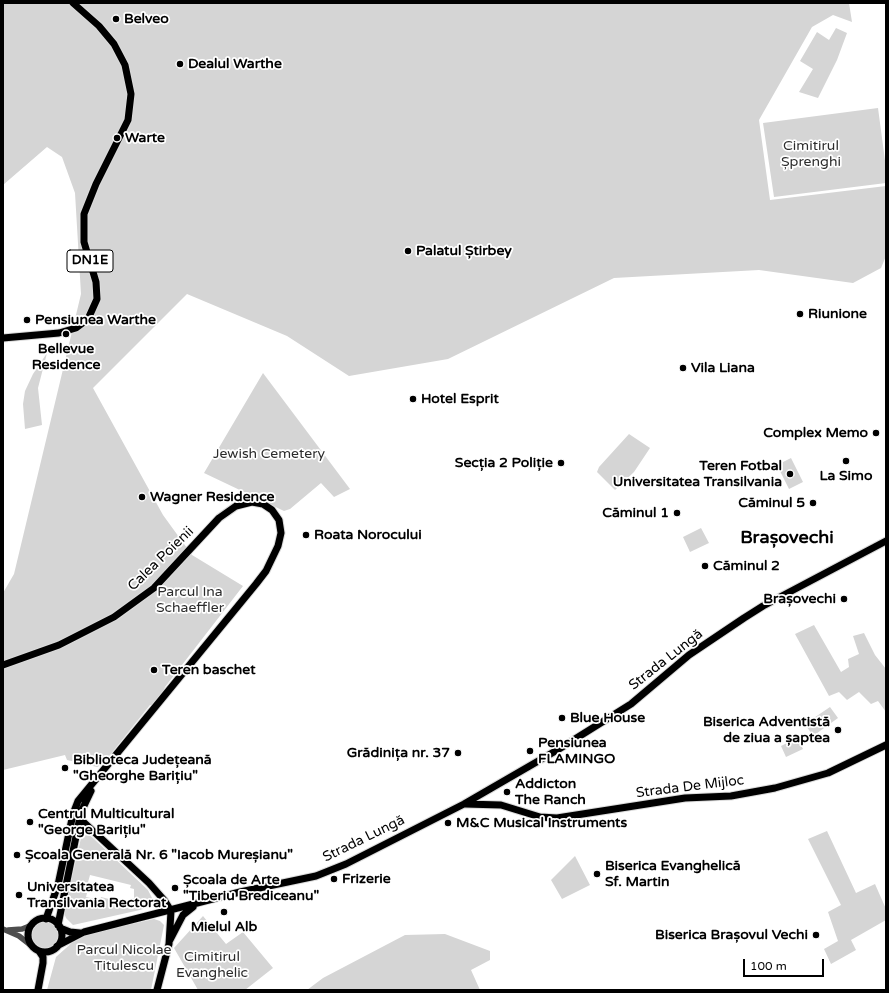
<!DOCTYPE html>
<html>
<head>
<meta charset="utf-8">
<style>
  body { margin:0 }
  #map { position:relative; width:889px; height:993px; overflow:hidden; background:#fff; font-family:"Varela Round",sans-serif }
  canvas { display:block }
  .frame { position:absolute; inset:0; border:4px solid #000; pointer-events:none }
  .scale { position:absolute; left:743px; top:959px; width:81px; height:18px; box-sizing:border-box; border:2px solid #000; border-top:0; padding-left:5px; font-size:12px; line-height:14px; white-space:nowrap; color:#000; -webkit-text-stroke:3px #fff; paint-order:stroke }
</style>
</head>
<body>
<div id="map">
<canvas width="889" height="993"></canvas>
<div class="frame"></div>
<div class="scale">100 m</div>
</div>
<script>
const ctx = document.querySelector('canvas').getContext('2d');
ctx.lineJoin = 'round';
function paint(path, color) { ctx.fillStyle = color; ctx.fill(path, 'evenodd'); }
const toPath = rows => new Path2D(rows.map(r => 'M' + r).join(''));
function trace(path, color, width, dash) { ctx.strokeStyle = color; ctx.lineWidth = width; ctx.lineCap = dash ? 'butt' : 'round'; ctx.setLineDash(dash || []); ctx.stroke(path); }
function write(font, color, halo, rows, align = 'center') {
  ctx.font = font + ' "Varela Round",sans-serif'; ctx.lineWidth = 3.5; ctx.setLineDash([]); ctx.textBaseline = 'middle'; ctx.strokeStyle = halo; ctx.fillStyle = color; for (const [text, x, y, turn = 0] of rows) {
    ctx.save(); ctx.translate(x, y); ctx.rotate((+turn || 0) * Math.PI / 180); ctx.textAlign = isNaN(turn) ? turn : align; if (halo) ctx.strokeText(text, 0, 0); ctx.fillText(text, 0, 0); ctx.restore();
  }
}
paint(toPath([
  [3,3,849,3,852,22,833,15,812,27,759,120,770,200,886,186,886,256,881,268,853,283,759,270,614,278,448,359,349,376,287,336,187,294,93,388,163,515,192,555,243,586,165,687,160,699,155,705,150,705,102,765,97,767,80,763,67,760,65,755,3,770,3,593,14,574,81,294,75,193,62,157,47,147,3,185],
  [836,28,847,33,837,60,818,98,799,92,813,69,800,61,817,32,829,40],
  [878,108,886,168,886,183,774,197,763,123],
  [47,353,38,388,42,425,25,429,23,404,25,391,33,374],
  [263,373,350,489,334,497,321,483,290,509,284,511,204,473],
  [629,434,650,448,634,472,615,490,597,472,599,467],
  [791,458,803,482,789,489,777,465],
  [701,528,709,543,690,552,683,537],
  [814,625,841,672,849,667,848,659,859,654,853,636,864,633,875,655,886,669,886,712,878,701,871,704,859,692,847,700,839,692,829,696,795,634],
  [830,707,838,718,813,736,805,724],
  [797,738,803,749,786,757,781,746],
  [827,831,856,893,875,884,886,909,886,920,851,940,856,950,831,964,824,949,838,941,828,912,841,905,808,839],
  [84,834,88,834,93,838,148,890,152,898,151,906,140,910,73,925,66,918,64,913,68,894,81,838],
  [90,875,131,885,130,888,134,889,134,898,131,898,129,904,101,897,100,900,86,897,87,893,85,893],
  [575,856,590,885,562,899,551,880],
  [203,916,226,944,243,932,273,968,245,990,198,990,174,948],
  [154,919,160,921,164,925,151,990,47,990,56,957,75,940,83,935],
  '32 935a13 13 0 1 1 26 0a13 13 0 1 1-26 0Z',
  [445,934,490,951,490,960,471,970,480,990,307,990,323,978,405,935]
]), '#d5d5d5');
const major = toPath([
  [3,338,59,333,76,328,88,319,97,299,96,282,84,242,84,214,96,184,128,120,131,94,125,65,114,44,99,26,73,3],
  [3,665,59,645,114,617,154,588,219,518,236,506,252,502,263,504,272,510,279,520,281,533,278,546,266,571,256,584,78,801,73,814,58,885,46,919],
  [465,804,501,805,540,817,557,818,685,798,731,796,775,788,828,773,886,745],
  [77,816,149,883,164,900,171,911],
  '28 935a17 17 0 1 1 34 0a17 17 0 1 1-34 0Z',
  [58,925,81,812,91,791],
  [60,928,70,932,80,933],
  [170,940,183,915,193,907],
  [57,946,84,932,240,892,316,876,346,864,464,804,559,749,631,704,689,655,744,618,763,606,886,541],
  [38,990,43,963,43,957,39,951],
  [157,990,169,944,171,911]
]);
trace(major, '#dbdbdb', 9);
trace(toPath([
  [3,929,19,936,33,947],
  [8,930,22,929,32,925]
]), '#4e4e4e', 5.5);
trace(major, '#000', 7);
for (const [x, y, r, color] of [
  [116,19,4,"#000"],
  [180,64,4,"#000"],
  [117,138,4,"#000"],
  [408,251,4,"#000"],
  [800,314,4,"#000"],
  [27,320,4,"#000"],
  [66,334,4,"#000"],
  [683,368,4,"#000"],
  [413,399,4,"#000"],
  [876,433,4,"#000"],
  [846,461,4,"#000"],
  [561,463,4,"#000"],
  [790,474,4,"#000"],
  [142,497,4,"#000"],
  [813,503,4,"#000"],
  [677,513,4,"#000"],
  [306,535,4,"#000"],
  [705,566,4,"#000"],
  [844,599,4,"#000"],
  [154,670,4,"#000"],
  [562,718,4,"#000"],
  [838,730,4,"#000"],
  [530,751,4,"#000"],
  [458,753,4,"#000"],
  [65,768,4,"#000"],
  [507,792,4,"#000"],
  [30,822,4,"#000"],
  [448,823,4,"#000"],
  [17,855,4,"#000"],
  [597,874,4,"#000"],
  [334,879,4,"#000"],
  [175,888,4,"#000"],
  [19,895,4,"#000"],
  [224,912,4,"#000"],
  [816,935,4,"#000"]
]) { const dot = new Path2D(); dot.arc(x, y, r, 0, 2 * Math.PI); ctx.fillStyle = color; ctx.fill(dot); trace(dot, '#fff', 1.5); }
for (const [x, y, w] of [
  [90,261,46]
]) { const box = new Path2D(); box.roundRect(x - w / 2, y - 11, w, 22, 3); ctx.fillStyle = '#fff'; ctx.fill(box); trace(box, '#000', 1); }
write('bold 13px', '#000', null, [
  ["DN1E",90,261]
]);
write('bold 14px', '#000', '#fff', [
  ["Belveo",124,19],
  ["Dealul Warthe",188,64],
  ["Warte",125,138],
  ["Palatul Știrbey",416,251],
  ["Riunione",808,314],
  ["Pensiunea Warthe",35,320],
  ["Bellevue",66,349,"center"],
  ["Residence",66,365,"center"],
  ["Vila Liana",691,368],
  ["Hotel Esprit",421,399],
  ["Complex Memo",868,433,"right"],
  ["Secția 2 Poliție",553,463,"right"],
  ["Teren Fotbal",782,466,"right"],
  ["Universitatea Transilvania",782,482,"right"],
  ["La Simo",846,476,"center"],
  ["Wagner Residence",150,497],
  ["Căminul 5",805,503,"right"],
  ["Căminul 1",669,513,"right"],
  ["Roata Norocului",314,535],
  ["Căminul 2",713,566],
  ["Brașovechi",836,599,"right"],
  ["Teren baschet",162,670],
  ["Blue House",570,718],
  ["Biserica Adventistă",830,722,"right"],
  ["de ziua a șaptea",830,738,"right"],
  ["Pensiunea",538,743],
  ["FLAMINGO",538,759],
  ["Grădinița nr. 37",450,753,"right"],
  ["Biblioteca Județeană",73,760],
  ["\"Gheorghe Barițiu\"",73,776],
  ["Addicton",515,784],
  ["The Ranch",515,800],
  ["Centrul Multicultural",38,814],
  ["\"George Barițiu\"",38,830],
  ["M&C Musical Instruments",456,823],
  ["Școala Generală Nr. 6 \"Iacob Mureșianu\"",25,855],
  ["Biserica Evanghelică",605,866],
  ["Sf. Martin",605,882],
  ["Frizerie",342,879],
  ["Școala de Arte",183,880],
  ["\"Tiberiu Brediceanu\"",183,896],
  ["Universitatea",27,887],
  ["Transilvania Rectorat",27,903],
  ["Mielul Alb",224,927,"center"],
  ["Biserica Brașovul Vechi",808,935,"right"]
], 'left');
write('14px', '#2c2c2c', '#fff', [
  ["Cimitirul",811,146],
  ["Șprenghi",811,162],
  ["Jewish Cemetery",269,454],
  ["Parcul Ina",190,592],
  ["Schaeffler",190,608],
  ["Parcul Nicolae",124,950],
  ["Titulescu",124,966],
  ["Cimitirul",212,957],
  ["Evanghelic",212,973]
]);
write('14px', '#000', '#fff', [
  ["Calea Poienii",161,559,-44],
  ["Strada Lungă",666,660,-38],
  ["Strada De Mijloc",690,787,-7],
  ["Strada Lungă",364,839,-26]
]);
write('bold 18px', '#000', '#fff', [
  ["Brașovechi",787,538]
]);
</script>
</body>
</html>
